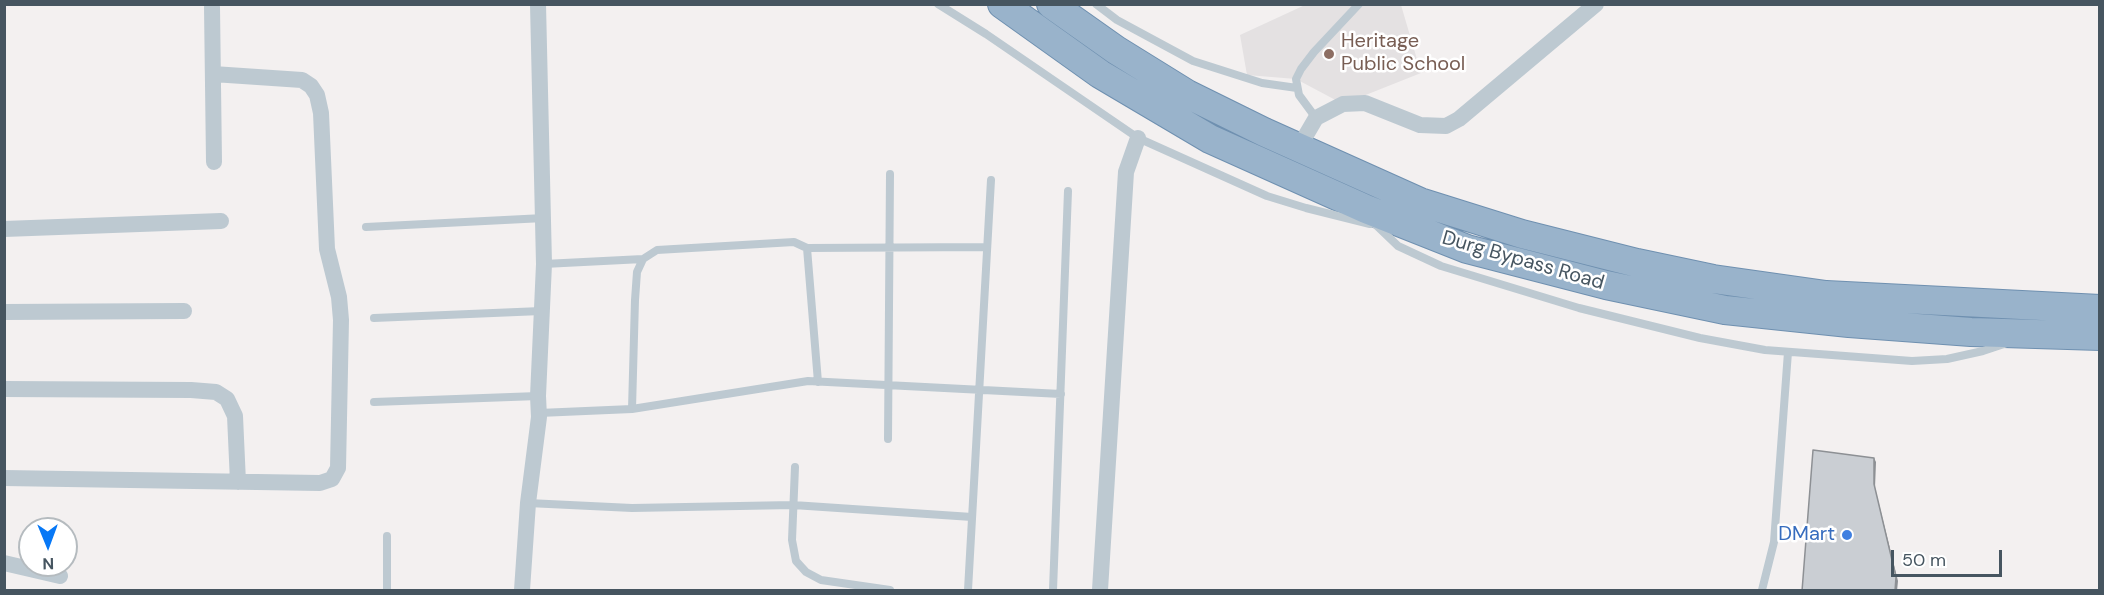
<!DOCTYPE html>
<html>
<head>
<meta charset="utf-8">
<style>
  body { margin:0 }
  #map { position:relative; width:2104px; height:595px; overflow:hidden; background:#f3f0f0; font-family:"DM Sans",sans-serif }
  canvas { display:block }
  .frame { position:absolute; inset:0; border:6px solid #465560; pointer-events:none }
  .north { position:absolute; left:18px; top:517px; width:60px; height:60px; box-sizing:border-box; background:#fff; border:2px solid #b5bbbf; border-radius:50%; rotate:179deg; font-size:16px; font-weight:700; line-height:24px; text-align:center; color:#465560 }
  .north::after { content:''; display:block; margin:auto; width:21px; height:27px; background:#0778f6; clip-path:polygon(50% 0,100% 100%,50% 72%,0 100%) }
  .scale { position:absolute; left:1891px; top:550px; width:111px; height:27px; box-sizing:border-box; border:3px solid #465560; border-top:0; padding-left:8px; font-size:18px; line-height:21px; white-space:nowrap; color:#465560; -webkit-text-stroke:4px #fff; paint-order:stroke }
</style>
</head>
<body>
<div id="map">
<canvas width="2104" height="595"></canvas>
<div class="frame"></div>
<div class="north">N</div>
<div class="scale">50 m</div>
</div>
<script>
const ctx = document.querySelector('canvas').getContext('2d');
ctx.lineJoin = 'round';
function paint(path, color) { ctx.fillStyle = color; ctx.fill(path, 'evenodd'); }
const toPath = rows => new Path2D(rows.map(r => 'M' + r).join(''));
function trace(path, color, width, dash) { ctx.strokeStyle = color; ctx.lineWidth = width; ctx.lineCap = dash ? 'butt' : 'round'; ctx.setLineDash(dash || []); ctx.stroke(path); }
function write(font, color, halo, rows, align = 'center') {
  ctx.font = font + ' "DM Sans",sans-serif'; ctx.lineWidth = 5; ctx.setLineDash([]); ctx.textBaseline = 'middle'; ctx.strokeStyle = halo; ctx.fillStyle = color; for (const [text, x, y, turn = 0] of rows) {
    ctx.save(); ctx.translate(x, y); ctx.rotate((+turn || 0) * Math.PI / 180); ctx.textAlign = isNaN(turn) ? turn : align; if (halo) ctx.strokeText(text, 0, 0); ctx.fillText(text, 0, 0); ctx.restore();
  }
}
paint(toPath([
  [1305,5,1401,5,1421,73,1343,104,1296,79,1247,75,1240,35]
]), '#e4e1e2');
const trunk = toPath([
  [1002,4,1100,74,1210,139,1366,209,1467,249,1606,285,1725,310,1849,323,1971,332,2100,336],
  [1051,4,1116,50,1187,94,1264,132,1420,202,1522,234,1637,263,1713,279,1826,295,2100,309]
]);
trace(trunk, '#6f90b0', 30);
trace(toPath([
  [938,4,986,34,1138,138,1267,196,1306,208,1370,224],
  [1096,4,1117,20,1193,61,1262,83,1297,88],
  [1316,118,1299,95,1296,79,1301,69,1314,52,1359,4],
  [1375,224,1398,246,1441,266,1579,308,1700,338,1765,350,1912,361,1947,359,1983,351,2004,344],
  [366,227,544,218],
  [807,248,987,247],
  [544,264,643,259],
  [374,318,541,311],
  [374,402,538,396],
  [632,409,635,300,637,272,643,259,657,250,794,242,807,248,818,382],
  [539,413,632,409,808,381,1061,394],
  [888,439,890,174],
  [795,467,792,540,796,561,806,572,821,580,890,590],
  [528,503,632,508,793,505,972,517],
  [387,536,387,590],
  [968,590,991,180],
  [1053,590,1068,191],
  [1762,590,1774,542,1788,352]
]), '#bdc9d1', 8);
trace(toPath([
  [212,7,214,162],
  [1299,147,1316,118,1343,104,1365,103,1420,125,1446,126,1459,119,1596,4],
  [4,229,221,221],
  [4,312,184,311],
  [4,389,191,390,216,392,227,399,235,416,238,482],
  [4,478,320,483,332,479,338,468,341,320,339,297,327,249,321,113,317,95,311,86,302,80,213,74],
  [4,563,60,576],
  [522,590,528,503,539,417,538,396,544,264,538,4],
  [1100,590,1126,172,1138,138]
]), '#bdc9d1', 16);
trace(trunk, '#99b3cb', 28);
paint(toPath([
  [1874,458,1876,462,1875,488,1898,581,1897,591,1895,591,1874,484]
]), '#8d9094');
const building = toPath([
  [1813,450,1874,458,1874,484,1896,577,1895,591,1802,591,1813,450]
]);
paint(building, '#caced3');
trace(building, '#8d9094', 1.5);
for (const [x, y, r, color] of [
  [1329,54,6,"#8d6e63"],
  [1847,535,6,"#3f7fe0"]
]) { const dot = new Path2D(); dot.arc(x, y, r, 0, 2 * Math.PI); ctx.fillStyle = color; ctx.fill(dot); trace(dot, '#fff', 2); }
write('20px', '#785e54', '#fff', [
  ["Heritage",1341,42],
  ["Public School",1341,65]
], 'left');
write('20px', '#465560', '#fff', [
  ["Durg Bypass Road",1523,261,16]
]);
write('20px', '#366cbe', '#fff', [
  ["DMart",1835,535]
], 'right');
</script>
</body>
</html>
